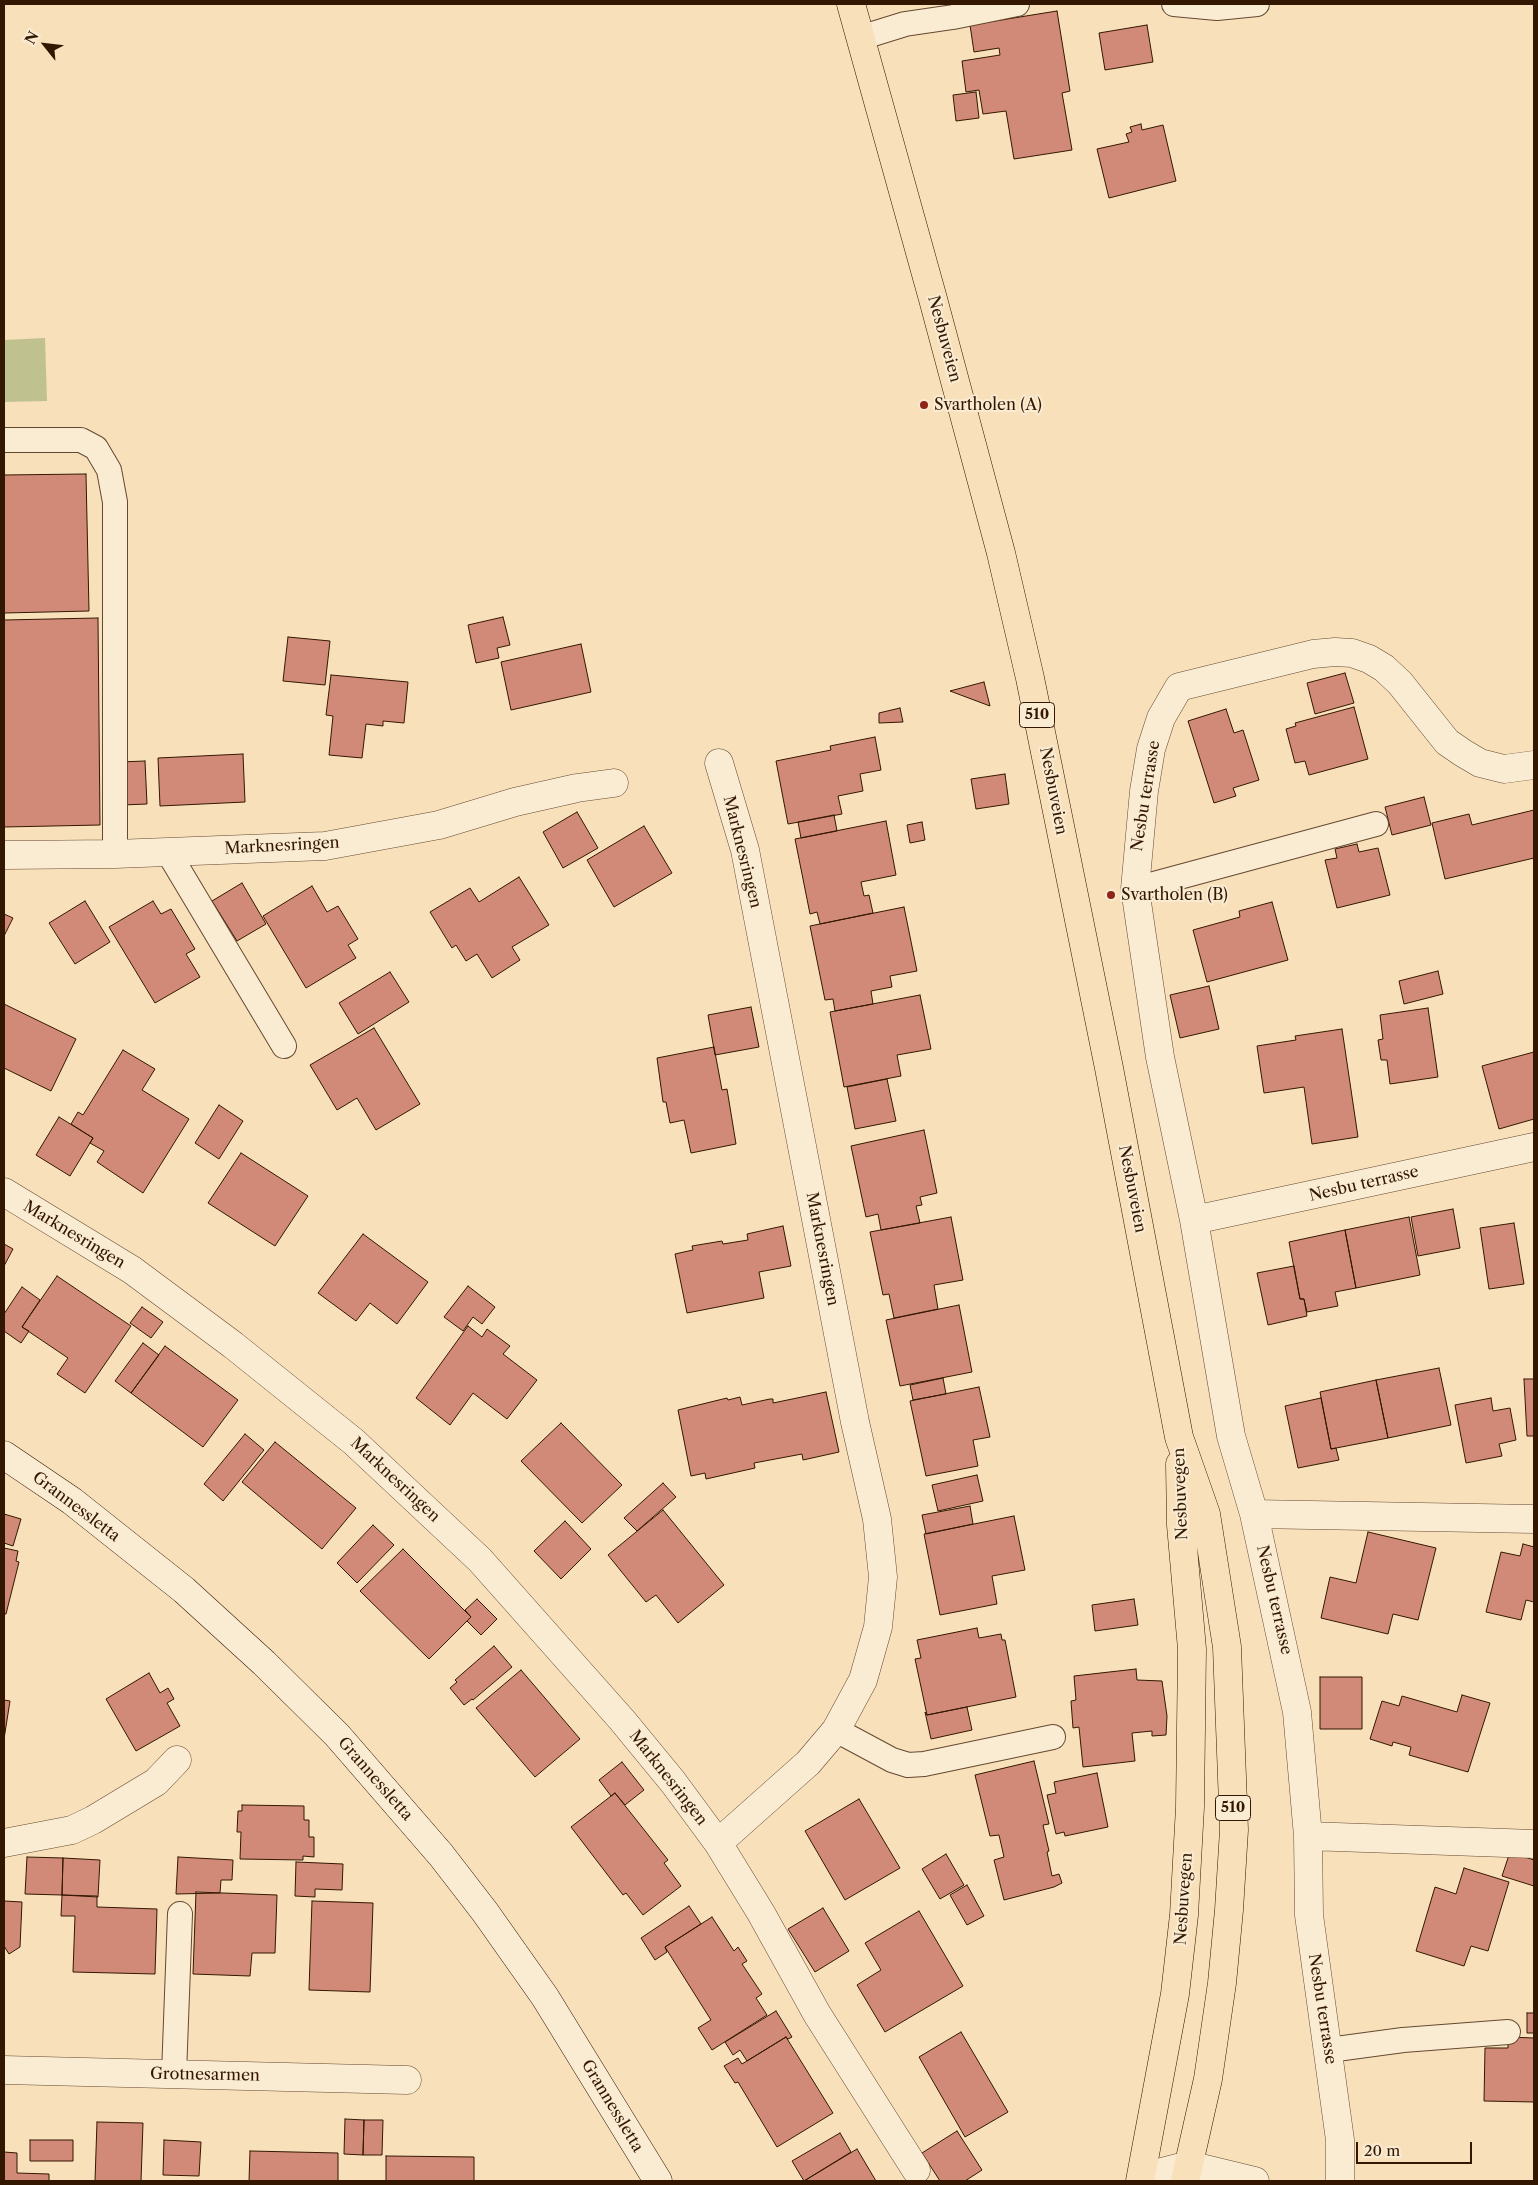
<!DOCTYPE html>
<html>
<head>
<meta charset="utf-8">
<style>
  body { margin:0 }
  #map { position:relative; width:1538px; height:2185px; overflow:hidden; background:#f8e0bb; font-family:"Libre Caslon Text",serif }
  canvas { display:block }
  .frame { position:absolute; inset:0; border:5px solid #331700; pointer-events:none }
  .north { position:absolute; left:20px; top:20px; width:50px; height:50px; -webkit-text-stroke:4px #faebd3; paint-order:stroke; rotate:299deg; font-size:14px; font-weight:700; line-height:20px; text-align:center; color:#331700 }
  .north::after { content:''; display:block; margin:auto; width:18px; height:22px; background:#331700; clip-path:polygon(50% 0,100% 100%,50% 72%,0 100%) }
  .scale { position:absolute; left:1356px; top:2142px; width:116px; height:22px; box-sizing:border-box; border:2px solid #331700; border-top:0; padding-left:6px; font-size:15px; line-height:18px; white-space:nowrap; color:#331700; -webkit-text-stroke:4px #faebd3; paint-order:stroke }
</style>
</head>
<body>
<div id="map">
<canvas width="1538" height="2185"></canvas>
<div class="frame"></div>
<div class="north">N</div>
<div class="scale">20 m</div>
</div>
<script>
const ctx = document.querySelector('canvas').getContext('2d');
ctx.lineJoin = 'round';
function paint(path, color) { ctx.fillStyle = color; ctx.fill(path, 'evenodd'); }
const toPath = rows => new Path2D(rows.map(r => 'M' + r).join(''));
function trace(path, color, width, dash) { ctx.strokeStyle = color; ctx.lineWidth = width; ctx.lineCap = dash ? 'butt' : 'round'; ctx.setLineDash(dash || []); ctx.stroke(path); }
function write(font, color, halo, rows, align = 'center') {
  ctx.font = font + ' "Libre Caslon Text",serif'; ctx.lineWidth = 4; ctx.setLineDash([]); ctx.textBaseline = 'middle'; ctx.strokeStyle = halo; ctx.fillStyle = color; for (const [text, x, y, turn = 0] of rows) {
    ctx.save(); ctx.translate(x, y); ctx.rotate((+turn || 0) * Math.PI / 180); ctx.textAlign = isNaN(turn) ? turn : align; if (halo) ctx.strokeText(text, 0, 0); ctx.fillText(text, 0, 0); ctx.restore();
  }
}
paint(toPath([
  [45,338,47,401,4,402,4,340]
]), '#bfc28e');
const building = toPath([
  [1057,11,1070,91,1062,93,1072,150,1014,159,1006,111,983,114,979,90,966,92,962,61,1000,55,999,48,974,52,970,25,1057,11],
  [1147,25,1153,62,1105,70,1099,33,1147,25],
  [976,92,979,118,956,121,953,95,976,92],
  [1141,124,1142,130,1163,125,1176,181,1109,198,1097,149,1129,142,1126,134,1132,132,1130,127,1141,124],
  [86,474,89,611,4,613,4,475,86,474],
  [503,617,510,645,497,648,499,658,476,663,468,625,503,617],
  [98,618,100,825,4,827,4,620,98,618],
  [288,637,330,641,325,685,283,681,288,637],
  [581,644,591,692,511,710,501,662,581,644],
  [1345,673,1354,703,1315,714,1307,683,1345,673],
  [331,675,408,682,404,723,383,721,383,726,366,724,362,758,329,755,333,716,326,715,331,675],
  [984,682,990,706,950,691,984,682],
  [1354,707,1368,759,1309,775,1305,761,1295,763,1286,729,1296,726,1295,723,1354,707],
  [900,708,903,722,879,723,879,713,900,708],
  [1226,709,1234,733,1243,730,1259,780,1233,788,1236,796,1214,803,1188,721,1226,709],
  [875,737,881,770,860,774,863,791,838,796,842,814,788,824,776,761,831,750,830,746,875,737],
  [243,754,245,802,160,806,158,758,243,754],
  [145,761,147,804,122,805,119,762,145,761],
  [1005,774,1009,804,976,809,971,779,1005,774],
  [1424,797,1431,825,1392,835,1385,807,1424,797],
  [1534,810,1534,858,1445,879,1432,823,1469,814,1472,825,1534,810],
  [577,812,598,848,563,868,543,832,577,812],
  [834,815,837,831,801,838,798,822,834,815],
  [886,821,896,875,861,882,864,896,869,895,873,913,820,924,817,912,810,914,795,839,886,821],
  [922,822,925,840,910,843,907,825,922,822],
  [644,826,672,873,614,907,587,860,644,826],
  [1357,844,1359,852,1378,848,1390,895,1337,908,1325,860,1337,858,1335,849,1357,844],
  [519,877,549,925,512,947,520,960,492,978,477,954,466,961,456,945,452,948,430,912,470,888,479,902,519,877],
  [242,883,266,924,237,941,212,901,242,883],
  [312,886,327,912,338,906,358,939,348,945,356,958,306,988,263,916,312,886],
  [85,901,110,942,75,964,49,923,85,901],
  [153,901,161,914,171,909,195,949,186,954,200,977,155,1003,109,927,153,901],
  [1272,902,1288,960,1207,982,1193,930,1240,917,1239,911,1272,902],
  [904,907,917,971,890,976,892,987,871,991,873,1004,835,1011,833,999,825,1000,810,926,904,907],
  [4,914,13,918,4,936,4,914],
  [1438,971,1443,994,1404,1004,1399,981,1438,971],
  [390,972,409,1002,358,1034,339,1003,390,972],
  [1209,986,1219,1029,1180,1038,1170,995,1209,986],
  [920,995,931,1049,897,1055,901,1076,844,1087,830,1012,920,995],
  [4,1004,76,1039,51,1091,4,1068,4,1004],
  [751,1007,759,1047,715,1055,708,1015,751,1007],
  [1428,1008,1438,1077,1390,1084,1387,1060,1381,1060,1378,1040,1383,1039,1380,1015,1428,1008],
  [374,1028,420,1104,376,1130,357,1098,337,1110,310,1065,374,1028],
  [1342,1029,1358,1137,1312,1144,1304,1087,1264,1093,1257,1046,1296,1040,1295,1036,1342,1029],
  [714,1047,722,1090,727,1089,736,1144,691,1153,684,1120,670,1123,666,1102,663,1102,657,1058,714,1047],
  [123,1050,155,1069,142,1090,189,1119,143,1193,97,1162,104,1151,90,1143,93,1138,71,1124,78,1112,83,1115,123,1050],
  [1534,1052,1534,1119,1499,1129,1482,1066,1534,1052],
  [887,1079,896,1121,855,1129,847,1087,887,1079],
  [219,1105,243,1121,219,1159,195,1143,219,1105],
  [59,1117,93,1138,70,1176,36,1155,59,1117],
  [924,1130,937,1193,920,1197,922,1205,916,1206,920,1223,881,1230,878,1214,866,1217,851,1146,924,1130],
  [241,1153,308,1196,275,1246,208,1203,241,1153],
  [1453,1209,1460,1248,1418,1256,1411,1217,1453,1209],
  [951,1217,963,1280,934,1285,938,1309,894,1318,889,1294,883,1295,870,1232,951,1217],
  [1409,1217,1420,1275,1356,1288,1345,1230,1409,1217],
  [1514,1223,1524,1284,1489,1289,1480,1228,1514,1223],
  [783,1226,791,1266,759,1272,764,1298,687,1313,675,1254,693,1250,692,1246,722,1241,723,1244,748,1240,747,1234,783,1226],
  [1345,1230,1356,1288,1335,1292,1338,1306,1307,1312,1304,1299,1300,1299,1289,1242,1345,1230],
  [363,1234,428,1282,397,1324,370,1303,356,1321,318,1293,363,1234],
  [4,1244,13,1249,4,1266,4,1244],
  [1294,1266,1300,1299,1304,1299,1307,1316,1268,1325,1257,1273,1294,1266],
  [57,1276,131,1326,85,1393,57,1374,68,1358,22,1327,57,1276],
  [468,1286,495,1307,482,1324,473,1317,463,1331,444,1317,468,1286],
  [22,1287,40,1300,22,1327,29,1331,21,1343,4,1331,4,1314,22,1287],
  [959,1305,972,1372,900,1386,886,1320,959,1305],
  [142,1307,163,1322,151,1338,130,1323,142,1307],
  [468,1326,482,1337,487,1329,510,1346,503,1354,537,1380,507,1419,473,1393,450,1425,416,1398,468,1326],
  [143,1343,159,1355,131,1393,115,1381,143,1343],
  [165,1346,238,1400,203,1447,131,1393,165,1346],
  [1439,1368,1451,1425,1388,1438,1376,1380,1439,1368],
  [943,1378,946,1394,913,1400,910,1385,943,1378],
  [1524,1379,1534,1379,1534,1436,1527,1436,1524,1379],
  [1376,1380,1388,1438,1331,1449,1320,1392,1376,1380],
  [979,1387,990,1437,973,1440,978,1466,926,1476,910,1401,979,1387],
  [826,1392,839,1452,803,1460,802,1454,754,1463,755,1468,706,1479,705,1473,691,1476,678,1410,727,1398,728,1400,740,1397,742,1405,770,1399,773,1399,773,1403,826,1392],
  [1321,1398,1331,1449,1336,1448,1339,1460,1298,1468,1285,1406,1321,1398],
  [1491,1398,1493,1411,1510,1408,1516,1440,1499,1444,1502,1456,1466,1463,1455,1405,1491,1398],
  [561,1423,622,1485,582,1523,521,1461,561,1423],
  [245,1434,264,1450,223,1501,204,1484,245,1434],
  [275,1442,356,1508,322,1549,242,1482,275,1442],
  [977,1475,983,1501,938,1511,932,1485,977,1475],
  [663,1483,676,1497,637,1531,624,1518,663,1483],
  [970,1506,973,1524,926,1534,922,1515,970,1506],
  [663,1510,724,1585,678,1623,656,1595,646,1602,608,1555,663,1510],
  [4,1514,21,1519,13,1546,4,1543,4,1514],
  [1014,1516,1025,1570,992,1576,997,1604,940,1615,924,1534,1014,1516],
  [565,1521,591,1549,561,1579,534,1551,565,1521],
  [373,1525,394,1545,357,1583,337,1563,373,1525],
  [1368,1532,1436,1548,1418,1620,1393,1614,1388,1634,1321,1618,1330,1577,1356,1583,1368,1532],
  [1523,1544,1534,1547,1534,1602,1526,1600,1521,1620,1486,1612,1501,1552,1520,1556,1523,1544],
  [4,1548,18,1551,16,1561,19,1562,6,1614,4,1614,4,1548],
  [403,1549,471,1617,429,1659,360,1591,403,1549],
  [477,1599,497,1619,481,1635,467,1621,471,1617,465,1610,477,1599],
  [1134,1599,1138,1625,1095,1631,1092,1605,1134,1599],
  [977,1628,979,1638,1001,1634,1002,1640,1005,1640,1016,1697,927,1715,915,1659,921,1658,917,1640,977,1628],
  [494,1646,512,1667,473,1700,472,1699,464,1705,450,1688,457,1682,455,1680,494,1646],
  [1136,1669,1137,1680,1162,1681,1167,1716,1166,1735,1152,1736,1152,1731,1132,1733,1135,1761,1083,1767,1079,1727,1073,1728,1071,1701,1076,1700,1074,1676,1136,1669],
  [521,1670,580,1739,535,1777,476,1708,521,1670],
  [149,1673,160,1693,168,1688,174,1699,167,1703,180,1726,136,1751,106,1699,149,1673],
  [1320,1677,1362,1677,1362,1729,1320,1729,1320,1677],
  [1462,1695,1490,1703,1468,1772,1409,1755,1411,1747,1393,1742,1392,1746,1370,1739,1382,1701,1399,1706,1402,1696,1457,1712,1462,1695],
  [4,1700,10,1701,4,1739,4,1700],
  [967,1707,972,1730,931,1739,925,1712,927,1715,967,1707],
  [1034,1761,1049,1824,1043,1825,1049,1851,1047,1852,1052,1876,1059,1874,1062,1883,1054,1887,1004,1900,994,1860,1004,1857,999,1835,990,1836,975,1775,1034,1761],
  [622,1762,644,1790,625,1805,615,1793,611,1796,599,1780,622,1762],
  [1097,1773,1108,1827,1065,1836,1064,1832,1056,1834,1047,1795,1056,1793,1054,1782,1097,1773],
  [615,1793,668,1860,664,1863,681,1886,643,1915,626,1893,623,1895,571,1827,615,1793],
  [859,1799,900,1868,845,1900,805,1831,859,1799],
  [242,1805,304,1806,304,1820,309,1820,309,1837,314,1837,314,1857,303,1856,303,1860,240,1859,241,1832,237,1832,238,1811,242,1811,242,1805],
  [1510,1852,1534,1860,1534,1886,1502,1876,1510,1852],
  [946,1854,964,1885,940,1899,922,1869,946,1854],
  [27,1857,63,1858,62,1895,25,1894,27,1857],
  [178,1857,233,1860,232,1880,221,1880,220,1893,176,1894,178,1857],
  [63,1858,100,1860,98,1897,62,1895,63,1858],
  [296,1862,343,1864,342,1890,315,1889,315,1897,295,1896,296,1862],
  [1464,1868,1509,1882,1488,1951,1471,1946,1464,1966,1416,1951,1435,1887,1456,1894,1464,1868],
  [967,1885,984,1916,967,1925,950,1895,967,1885],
  [196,1892,277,1895,275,1953,252,1953,250,1976,193,1974,196,1892],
  [62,1895,97,1896,97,1907,157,1909,155,1974,73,1972,75,1916,61,1916,62,1895],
  [4,1901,22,1902,20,1947,9,1954,4,1946,4,1901],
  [312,1901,373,1903,370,1992,309,1990,312,1901],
  [689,1906,701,1924,665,1947,667,1952,655,1960,641,1938,689,1906],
  [823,1908,849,1951,815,1972,788,1929,823,1908],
  [919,1911,963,1986,885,2032,857,1985,881,1970,865,1943,919,1911],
  [712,1917,734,1951,738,1947,747,1961,742,1964,762,1994,756,1998,767,2015,712,2050,698,2028,711,2020,665,1947,712,1917],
  [776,2011,792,2037,788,2039,786,2037,747,2061,740,2050,733,2055,725,2042,776,2011],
  [1527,2013,1534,2013,1534,2033,1527,2033,1527,2013],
  [961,2032,1008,2112,965,2137,919,2057,961,2032],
  [786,2037,833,2113,777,2147,738,2082,735,2083,724,2066,738,2058,742,2064,786,2037],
  [1508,2037,1534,2038,1534,2102,1484,2101,1485,2048,1508,2048,1508,2037],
  [345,2119,364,2120,363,2155,344,2154,345,2119],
  [364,2120,383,2120,382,2155,363,2155,364,2120],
  [97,2122,143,2123,141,2181,95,2181,97,2122],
  [957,2131,982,2170,965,2181,940,2181,922,2153,957,2131],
  [840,2133,851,2152,804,2181,792,2161,840,2133],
  [30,2140,73,2140,73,2161,30,2161,30,2140],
  [164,2140,201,2142,199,2176,163,2175,164,2140],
  [857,2149,876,2181,804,2181,857,2149],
  [250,2151,338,2153,338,2181,249,2181,250,2151],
  [4,2152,17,2153,17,2173,49,2174,49,2181,4,2181,4,2152],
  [386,2156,474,2157,474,2181,386,2181,386,2156]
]);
paint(building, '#d28a78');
trace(building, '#331700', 1);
const lane = toPath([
  [1174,4,1217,8,1257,4],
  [860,38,905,24,953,17,1017,4],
  [4,440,81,440,96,448,109,470,115,502,115,854],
  [168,852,284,1046],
  [1135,889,1376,824],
  [836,1730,892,1760,908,1765,924,1764,1053,1737],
  [1329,2050,1403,2040,1508,2032],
  [174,2074,180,1914]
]);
const street = toPath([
  [4,855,115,854,325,846,439,825,515,802,577,788,614,783],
  [4,1192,132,1270,233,1345,354,1442,480,1560,622,1720,673,1782,718,1843,761,1913,817,2014,916,2170],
  [1194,1220,1534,1147],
  [1254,1514,1534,1519],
  [1308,1836,1534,1844],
  [4,1843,72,1830,93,1820,156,1782,177,1760],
  [718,1843,808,1763,836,1730,863,1680,878,1627,883,1577,877,1519,855,1422,745,850,719,763],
  [4,2070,407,2080],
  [1142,2177,1189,2165,1255,2181],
  [1340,2181,1340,2140,1309,1915,1308,1836,1297,1712,1254,1514,1231,1436,1194,1220,1160,1057,1135,889,1144,791,1151,749,1161,718,1179,687,1313,654,1335,652,1352,653,1369,659,1384,668,1400,683,1447,742,1463,753,1480,763,1504,769,1534,765]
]);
const secondary = toPath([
  [4,1455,72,1501,184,1590,264,1663,337,1735,441,1855,485,1912,545,1997,658,2181]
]);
const primary = toPath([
  [851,4,933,299,1001,553,1030,678,1109,1068,1179,1437,1206,1514,1227,1647,1234,1830,1229,1910,1222,1983,1208,2079,1185,2181],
  [1140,2181,1175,1994,1184,1915,1190,1807,1192,1649,1181,1525,1180,1464]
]);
trace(lane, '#64492f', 26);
trace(street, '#64492f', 29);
trace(secondary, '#331700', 29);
trace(primary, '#331700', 29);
trace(lane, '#faebd3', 24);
trace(street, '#faebd3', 28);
trace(secondary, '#faebd3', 28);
trace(primary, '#f8e0bb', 28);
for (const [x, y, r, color] of [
  [924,405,5,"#8f2418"],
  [1111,895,5,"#8f2418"]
]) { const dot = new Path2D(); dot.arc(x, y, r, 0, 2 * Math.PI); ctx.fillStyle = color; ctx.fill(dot); trace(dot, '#faebd3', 2); }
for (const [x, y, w] of [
  [1037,715,35],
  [1233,1808,35]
]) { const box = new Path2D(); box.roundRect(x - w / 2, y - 12.5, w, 25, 4); ctx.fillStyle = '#faebd3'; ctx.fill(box); trace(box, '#331700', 1); }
write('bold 15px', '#331700', null, [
  ["510",1037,715],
  ["510",1233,1808]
]);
write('16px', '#331700', '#faebd3', [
  ["Nesbuveien",944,339,75],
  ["Nesbuveien",1053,791,79],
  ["Nesbu terrasse",1146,796,-81],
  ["Marknesringen",282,846,-3],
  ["Marknesringen",742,852,76],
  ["Nesbu terrasse",1364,1184,-13],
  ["Nesbuveien",1132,1189,79],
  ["Marknesringen",74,1235,31],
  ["Marknesringen",822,1249,79],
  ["Marknesringen",395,1480,43],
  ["Nesbuvegen",1181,1494,-92],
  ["Grannessletta",76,1507,37],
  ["Nesbu terrasse",1274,1600,77],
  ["Marknesringen",668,1778,52],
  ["Grannessletta",375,1779,49],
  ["Nesbuvegen",1184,1899,-86],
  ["Nesbu terrasse",1322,2009,81],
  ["Grotnesarmen",205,2075,1],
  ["Grannessletta",612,2106,59]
]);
write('16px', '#331700', '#faebd3', [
  ["Svartholen (A)",934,405],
  ["Svartholen (B)",1121,895]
], 'left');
</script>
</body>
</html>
